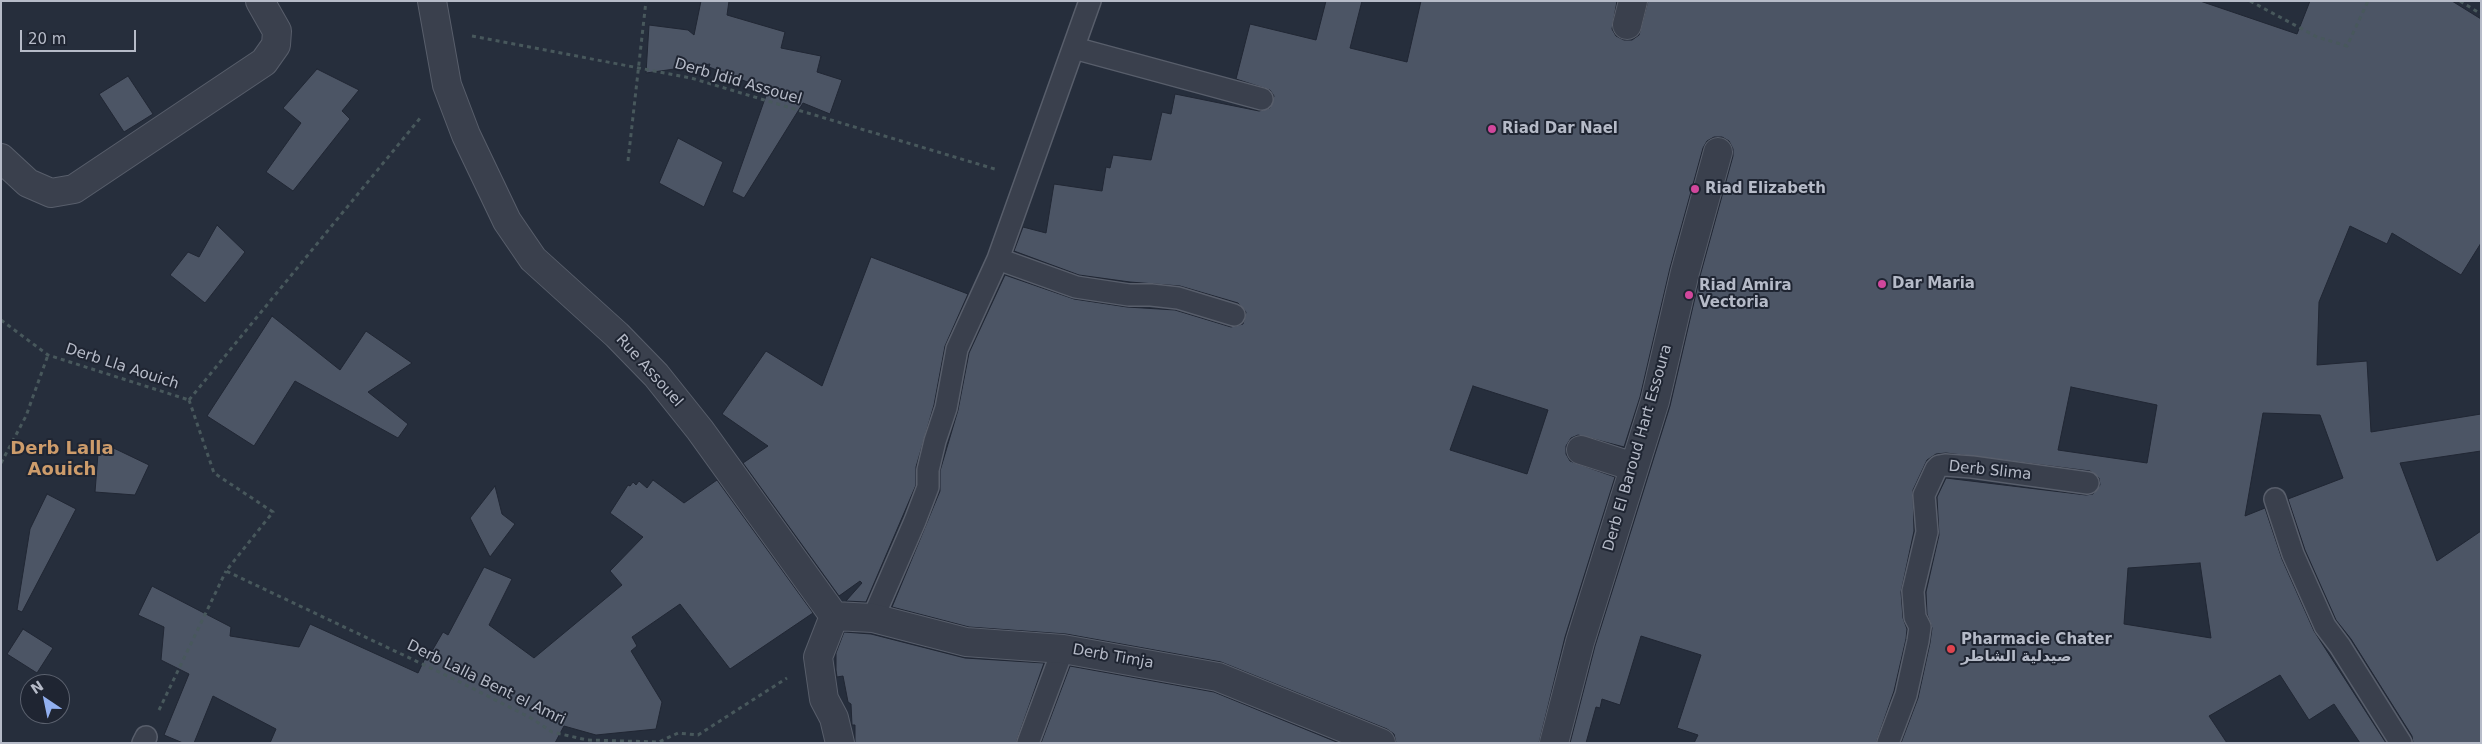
<!DOCTYPE html>
<html>
<head>
<meta charset="utf-8">
<style>
  body { margin:0 }
  #map { position:relative; width:2482px; height:744px; overflow:hidden; background:#262e3c; font-family:"DejaVu Sans",sans-serif }
  canvas { display:block }
  .frame { position:absolute; inset:0; border:2px solid #b6bbc8; pointer-events:none }
  .north { position:absolute; left:20px; top:674px; width:50px; height:50px; box-sizing:border-box; background:#1f2532; border:1px solid #5b616e; border-radius:50%; rotate:326deg; font-size:14px; font-weight:700; line-height:20px; text-align:center; color:#b6bbc8 }
  .north::after { content:''; display:block; margin:auto; width:18px; height:22px; background:#92b0f0; clip-path:polygon(50% 0,100% 100%,50% 72%,0 100%) }
  .scale { position:absolute; left:20px; top:30px; width:116px; height:22px; box-sizing:border-box; border:2px solid #b6bbc8; border-top:0; padding-left:6px; font-size:15px; line-height:18px; white-space:nowrap; color:#b6bbc8; -webkit-text-stroke:4px #1f2532; paint-order:stroke }
</style>
</head>
<body>
<div id="map">
<canvas width="2482" height="744"></canvas>
<div class="frame"></div>
<div class="north">N</div>
<div class="scale">20 m</div>
</div>
<script>
const ctx = document.querySelector('canvas').getContext('2d');
ctx.lineJoin = 'round';
function paint(path, color) { ctx.fillStyle = color; ctx.fill(path, 'evenodd'); }
const toPath = rows => new Path2D(rows.map(r => 'M' + r).join(''));
function trace(path, color, width, dash) { ctx.strokeStyle = color; ctx.lineWidth = width; ctx.lineCap = dash ? 'butt' : 'round'; ctx.setLineDash(dash || []); ctx.stroke(path); }
function write(font, color, halo, rows, align = 'center') {
  ctx.font = font + ' "DejaVu Sans",Cairo,sans-serif'; ctx.lineWidth = 4; ctx.setLineDash([]); ctx.textBaseline = 'middle'; ctx.strokeStyle = halo; ctx.fillStyle = color; for (const [text, x, y, turn = 0] of rows) {
    ctx.save(); ctx.translate(x, y); ctx.rotate((+turn || 0) * Math.PI / 180); ctx.textAlign = isNaN(turn) ? turn : align; if (halo) ctx.strokeText(text, 0, 0); ctx.fillText(text, 0, 0); ctx.restore();
  }
}
const building = toPath([
  [701,1,729,1,727,15,785,32,781,48,821,56,817,72,842,80,830,114,803,103,744,198,732,192,768,90,709,67,710,64,646,73,649,25,688,30,694,35,701,1],
  [1326,1,1362,1,1350,48,1407,62,1421,1,1617,1,1612,29,1616,36,1624,40,1632,40,1639,35,1648,1,2200,1,2297,34,2310,1,2452,1,2481,19,2481,243,2461,275,2392,233,2387,244,2350,226,2319,302,2317,365,2367,361,2371,432,2481,414,2481,451,2400,463,2437,561,2481,531,2481,743,2413,743,2412,736,2351,639,2336,620,2305,550,2288,499,2343,478,2320,415,2263,413,2245,516,2265,508,2282,559,2314,631,2386,743,2360,743,2334,704,2309,720,2280,675,2209,716,2227,743,1901,743,1918,698,1930,643,1932,628,1927,614,1926,592,1939,535,1937,497,1946,478,2086,495,2093,494,2100,485,2099,478,2090,471,1946,453,1936,454,1927,460,1913,490,1914,531,1901,592,1903,618,1907,629,1906,639,1894,691,1876,743,1694,743,1698,735,1677,728,1701,655,1641,636,1620,705,1602,699,1600,708,1596,707,1586,743,1570,743,1595,646,1670,406,1700,276,1733,156,1733,149,1729,141,1722,137,1714,137,1707,141,1703,148,1670,268,1640,397,1624,447,1578,435,1571,438,1566,446,1566,454,1570,461,1615,477,1565,637,1539,743,1396,743,1394,734,1387,729,1221,662,1066,634,969,627,892,607,940,491,940,471,958,410,969,353,1005,275,1074,299,1127,307,1175,310,1231,327,1243,324,1246,312,1238,303,1180,286,1130,282,1079,275,1014,251,1023,227,1046,233,1054,184,1102,191,1106,167,1110,168,1113,155,1151,160,1162,112,1171,114,1175,94,1259,111,1270,108,1274,96,1270,90,1236,79,1250,24,1316,40,1326,1],
  [1473,386,1548,410,1527,474,1450,450,1473,386],
  [2071,387,2157,405,2147,463,2058,450,2071,387],
  [2200,563,2211,638,2124,624,2128,568,2200,563],
  [317,69,359,90,342,111,350,119,293,191,266,172,301,123,283,108,317,69],
  [128,76,153,114,124,132,99,94,128,76],
  [678,138,723,162,704,207,659,183,678,138],
  [217,225,245,252,205,303,170,275,188,252,199,257,217,225],
  [871,257,968,294,945,346,934,405,916,467,916,485,866,602,846,601,862,583,860,581,839,596,743,463,768,446,722,414,766,351,822,386,871,257],
  [272,316,340,370,366,331,412,363,368,392,408,424,398,438,295,381,254,446,207,416,272,316],
  [99,441,149,465,135,495,95,492,99,441],
  [653,480,684,503,717,480,813,613,730,669,680,604,632,637,637,646,631,651,662,702,656,729,596,735,564,726,555,743,270,743,276,729,213,696,194,743,183,743,164,735,189,674,161,660,164,627,138,615,152,586,231,627,230,636,299,647,310,624,418,673,429,650,432,651,443,632,448,635,484,567,512,579,489,625,534,658,622,585,610,571,643,537,610,513,628,485,630,486,633,482,636,485,639,481,647,488,653,480],
  [495,486,502,514,515,524,490,557,470,518,495,486],
  [47,494,76,509,22,612,17,610,30,529,47,494],
  [23,629,53,648,37,673,7,654,23,629],
  [844,632,871,634,965,658,1044,663,1016,743,855,743,855,725,852,725,851,704,848,702,843,676,837,677,836,670,836,653,844,632],
  [1070,666,1214,692,1339,743,1041,743,1070,666]
]);
paint(building, '#4c5565');
trace(building, '#212734', 1);
const lane = toPath([
  [1074,48,1262,99],
  [998,259,1076,287,1129,295,1151,295,1178,298,1234,315],
  [2275,499,2293,554,2325,626,2340,646,2401,743],
  [873,618,915,521,928,487,928,470,935,441,946,408,957,349,998,259,1090,1],
  [143,743,146,737],
  [1028,743,1063,649],
  [1888,743,1906,695,1918,641,1920,627,1915,617,1913,591,1927,532,1924,495,1936,469,1939,466,1945,465,1972,467,2088,483]
]);
const street = toPath([
  [432,1,447,85,466,135,507,221,533,259,617,335,656,375,700,430,834,616,818,657,824,699,834,718,840,743],
  [1627,25,1633,1],
  [1,158,28,183,51,193,74,189,264,62,276,45,277,31,260,1],
  [1581,450,1634,467],
  [834,616,873,618,966,642,1063,649,1218,677,1381,743],
  [1554,743,1580,642,1655,401,1685,272,1718,152]
]);
trace(lane, '#585e6b', 24);
trace(street, '#585e6b', 30);
trace(toPath([
  [2250,1,2317,37,2347,46,2368,1],
  [2460,1,2481,14],
  [472,36,691,78,998,170],
  [628,161,646,1],
  [1,320,48,355,189,400],
  [189,400,214,473,273,512,226,571,456,680,531,718,552,732,587,740,659,742,678,733,698,735,787,678],
  [189,400,421,117],
  [1,463,26,416,48,355],
  [159,710,226,571]
]), '#48585c', 3, [4, 4]);
trace(lane, '#3a404d', 21);
trace(street, '#3a404d', 28);
for (const [x, y, r, color] of [
  [1492,129,5,"#d1479c"],
  [1695,189,5,"#d1479c"],
  [1882,284,5,"#d1479c"],
  [1689,295,5,"#d1479c"],
  [1951,649,5,"#e0444e"]
]) { const dot = new Path2D(); dot.arc(x, y, r, 0, 2 * Math.PI); ctx.fillStyle = color; ctx.fill(dot); trace(dot, '#1f2532', 2); }
write('15px', '#b6bbc8', '#1f2532', [
  ["Derb Jdid Assouel",738,82,16],
  ["Derb Lla Aouich",122,367,18],
  ["Rue Assouel",649,371,48],
  ["Derb El Baroud Hart Essoura",1638,448,-74],
  ["Derb Slima",1990,471,6],
  ["Derb Timja",1113,657,10],
  ["Derb Lalla Bent el Amri",486,683,26]
]);
write('bold 15px', '#b6bbc8', '#1f2532', [
  ["Riad Dar Nael",1502,129],
  ["Riad Elizabeth",1705,189],
  ["Dar Maria",1892,284],
  ["Riad Amira",1699,286],
  ["Vectoria",1699,303],
  ["Pharmacie Chater",1961,640],
  ["صيدلية الشاطر",1961,657]
], 'left');
write('bold 18px', '#cd9c6b', '#1f2532', [
  ["Derb Lalla",62,449],
  ["Aouich",62,470]
]);
</script>
</body>
</html>
